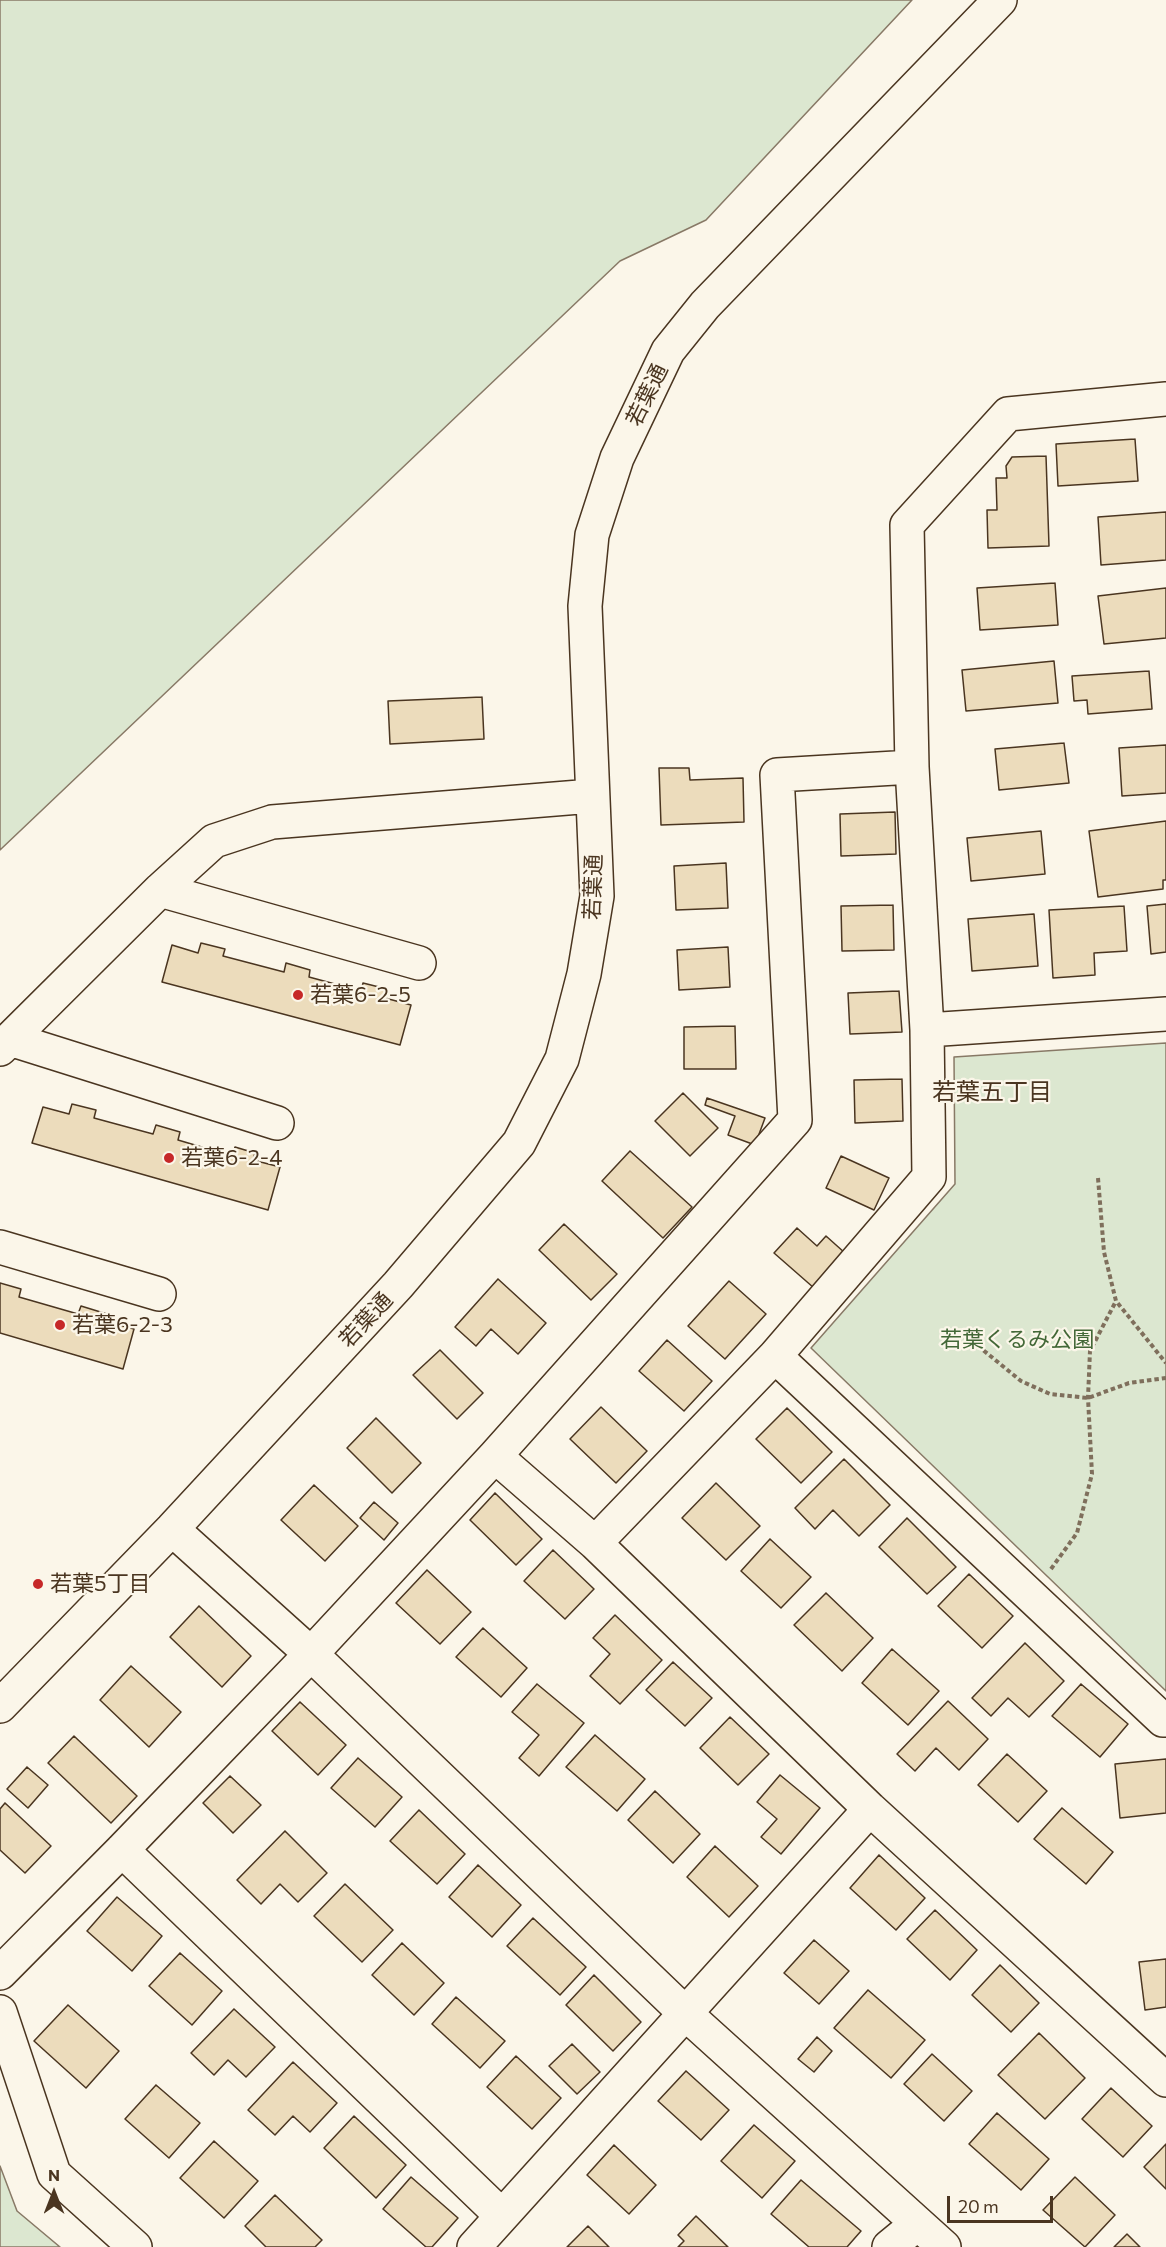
<!DOCTYPE html>
<html>
<head>
<meta charset="utf-8">
<style>
  body { margin:0 }
  #map { position:relative; width:1166px; height:2247px; overflow:hidden; background:#fbf6e9; font-family:Commissioner,sans-serif }
  canvas { display:block }
  .north { position:absolute; left:24px; top:2163px; width:60px; height:60px; -webkit-text-stroke:4px #fbf6e9; paint-order:stroke; rotate:0deg; font-size:16px; font-weight:700; line-height:24px; text-align:center; color:#4a3520 }
  .north::after { content:''; display:block; margin:auto; width:21px; height:27px; background:#4a3520; clip-path:polygon(50% 0,100% 100%,50% 72%,0 100%) }
  .scale { position:absolute; left:947px; top:2196px; width:106px; height:27px; box-sizing:border-box; border:3px solid #4a3520; border-top:0; padding-left:8px; font-size:18px; line-height:21px; white-space:nowrap; color:#4a3520; -webkit-text-stroke:4px #fbf6e9; paint-order:stroke }
</style>
</head>
<body>
<div id="map">
<canvas width="1166" height="2247"></canvas>
<div class="north">N</div>
<div class="scale">20 m</div>
</div>
<script>
const ctx = document.querySelector('canvas').getContext('2d');
ctx.lineJoin = 'round';
function paint(path, color) { ctx.fillStyle = color; ctx.fill(path, 'evenodd'); }
const toPath = rows => new Path2D(rows.map(r => 'M' + r).join(''));
function trace(path, color, width, dash) { ctx.strokeStyle = color; ctx.lineWidth = width; ctx.lineCap = dash ? 'butt' : 'round'; ctx.setLineDash(dash || []); ctx.stroke(path); }
function write(font, color, halo, rows, align = 'center') {
  ctx.font = font + ' Commissioner,"Noto Sans JP",sans-serif'; ctx.lineWidth = 4.5; ctx.setLineDash([]); ctx.textBaseline = 'middle'; ctx.strokeStyle = halo; ctx.fillStyle = color; for (const [text, x, y, turn = 0] of rows) {
    ctx.save(); ctx.translate(x, y); ctx.rotate((+turn || 0) * Math.PI / 180); ctx.textAlign = isNaN(turn) ? turn : align; if (halo) ctx.strokeText(text, 0, 0); ctx.fillText(text, 0, 0); ctx.restore();
  }
}
const green = toPath([
  [0,0,912,0,706,220,620,261,0,850,0,0],
  [1166,1043,1166,1691,811,1348,955,1184,954,1057,1166,1043],
  [0,2166,17,2211,60,2247,0,2247,0,2166]
]);
paint(green, '#dce7d0');
trace(green, '#887966', 1.5);
const building = toPath([
  [1135,439,1138,481,1058,486,1056,444,1135,439],
  [1046,456,1049,546,988,548,987,510,997,510,996,478,1007,478,1006,466,1012,457,1046,456],
  [1166,512,1166,560,1101,565,1098,517,1166,512],
  [1055,583,1058,625,980,630,977,588,1055,583],
  [1166,588,1166,638,1104,644,1098,596,1166,588],
  [1054,661,1058,703,966,711,962,670,1054,661],
  [1149,671,1152,709,1088,714,1087,700,1074,701,1072,676,1149,671],
  [482,697,484,739,390,744,388,701,482,697],
  [1064,743,1069,783,999,790,995,749,1064,743],
  [1166,745,1166,793,1122,796,1119,748,1166,745],
  [659,768,689,768,690,780,743,778,744,822,661,825,659,768],
  [895,812,896,854,841,856,840,814,895,812],
  [1166,821,1166,880,1163,880,1163,889,1098,897,1089,831,1166,821],
  [1041,831,1045,874,971,881,967,838,1041,831],
  [726,863,728,908,676,910,674,866,726,863],
  [1166,904,1166,952,1151,954,1147,906,1166,904],
  [893,905,894,950,842,951,841,906,893,905],
  [1124,906,1127,951,1094,953,1095,975,1053,978,1049,910,1124,906],
  [1034,914,1038,966,972,971,968,919,1034,914],
  [201,943,225,949,223,956,284,972,286,963,310,970,309,977,361,991,363,983,387,989,385,998,411,1005,400,1045,162,982,172,945,198,953,201,943],
  [728,947,730,987,679,990,677,950,728,947],
  [899,991,902,1032,850,1034,848,993,899,991],
  [735,1026,736,1069,684,1069,684,1027,735,1026],
  [902,1079,903,1121,855,1123,854,1080,902,1079],
  [683,1093,718,1128,690,1156,655,1121,683,1093],
  [707,1098,765,1118,755,1145,728,1135,735,1116,705,1105,707,1098],
  [72,1104,96,1110,94,1118,153,1134,156,1125,180,1132,178,1140,232,1156,235,1147,255,1153,253,1160,280,1167,268,1210,32,1143,43,1107,69,1114,72,1104],
  [630,1151,692,1207,663,1238,602,1181,630,1151],
  [841,1156,889,1178,874,1210,826,1188,841,1156],
  [564,1224,617,1274,591,1300,539,1250,564,1224],
  [797,1228,817,1246,826,1236,845,1253,814,1288,774,1253,797,1228],
  [498,1279,546,1323,518,1354,491,1329,476,1346,455,1327,498,1279],
  [729,1281,766,1314,725,1359,688,1326,729,1281],
  [0,1283,21,1289,19,1297,78,1314,81,1306,107,1314,105,1321,134,1329,123,1369,0,1333,0,1283],
  [667,1340,712,1381,684,1411,639,1371,667,1340],
  [440,1350,483,1393,457,1419,413,1375,440,1350],
  [601,1407,647,1451,616,1483,570,1439,601,1407],
  [787,1408,832,1452,801,1483,756,1439,787,1408],
  [376,1418,421,1463,392,1493,347,1448,376,1418],
  [844,1459,890,1505,859,1536,833,1510,815,1529,795,1508,844,1459],
  [716,1483,760,1526,726,1560,682,1518,716,1483],
  [314,1485,358,1526,325,1561,281,1520,314,1485],
  [495,1493,542,1539,516,1565,470,1520,495,1493],
  [374,1502,398,1523,384,1540,360,1518,374,1502],
  [907,1518,956,1567,927,1594,879,1547,907,1518],
  [770,1539,811,1577,781,1608,741,1571,770,1539],
  [553,1550,594,1589,565,1619,524,1581,553,1550],
  [427,1570,471,1612,440,1644,396,1603,427,1570],
  [969,1574,1013,1616,982,1648,938,1606,969,1574],
  [826,1593,873,1638,842,1671,794,1625,826,1593],
  [199,1606,251,1656,222,1687,170,1637,199,1606],
  [615,1615,662,1660,620,1704,590,1676,610,1654,593,1638,615,1615],
  [483,1628,527,1668,501,1697,456,1657,483,1628],
  [1025,1643,1064,1681,1029,1717,1008,1698,991,1716,972,1698,1025,1643],
  [892,1649,939,1691,908,1725,862,1683,892,1649],
  [673,1662,712,1698,685,1726,646,1690,673,1662],
  [131,1666,181,1712,149,1747,100,1700,131,1666],
  [537,1684,584,1723,539,1776,519,1758,539,1735,512,1712,537,1684],
  [1081,1684,1128,1724,1100,1757,1052,1716,1081,1684],
  [948,1701,988,1739,959,1770,936,1748,915,1771,897,1754,948,1701],
  [300,1702,346,1745,318,1775,272,1731,300,1702],
  [730,1717,769,1754,738,1785,700,1748,730,1717],
  [595,1735,645,1779,617,1811,566,1767,595,1735],
  [74,1736,137,1796,111,1823,48,1763,74,1736],
  [1007,1754,1047,1791,1018,1822,978,1785,1007,1754],
  [358,1758,402,1797,375,1827,331,1788,358,1758],
  [1166,1759,1166,1813,1120,1818,1115,1764,1166,1759],
  [27,1767,48,1785,28,1808,7,1789,27,1767],
  [780,1775,820,1808,781,1854,761,1837,777,1819,757,1802,780,1775],
  [230,1776,261,1805,233,1833,203,1803,230,1776],
  [655,1791,700,1834,673,1863,628,1820,655,1791],
  [5,1803,51,1846,25,1873,0,1850,0,1809,5,1803],
  [1062,1808,1113,1852,1086,1884,1034,1839,1062,1808],
  [419,1810,465,1854,437,1884,390,1841,419,1810],
  [285,1831,327,1873,298,1902,280,1884,261,1904,237,1880,285,1831],
  [715,1846,758,1886,729,1917,687,1877,715,1846],
  [879,1855,925,1898,896,1930,850,1888,879,1855],
  [478,1865,521,1905,492,1937,449,1897,478,1865],
  [345,1884,393,1930,362,1962,314,1916,345,1884],
  [117,1897,162,1936,132,1971,87,1931,117,1897],
  [935,1910,977,1950,950,1980,907,1939,935,1910],
  [533,1918,586,1967,560,1995,507,1946,533,1918],
  [814,1940,849,1971,819,2004,784,1973,814,1940],
  [402,1943,444,1983,414,2015,372,1975,402,1943],
  [180,1953,222,1991,192,2025,149,1986,180,1953],
  [1166,1959,1166,2007,1145,2010,1139,1962,1166,1959],
  [1000,1965,1039,2003,1011,2032,972,1995,1000,1965],
  [594,1975,641,2022,613,2051,566,2005,594,1975],
  [868,1990,925,2040,891,2078,834,2028,868,1990],
  [456,1997,505,2041,480,2068,432,2024,456,1997],
  [68,2005,119,2051,86,2088,34,2041,68,2005],
  [234,2009,275,2047,246,2077,228,2060,214,2075,191,2053,234,2009],
  [1039,2033,1085,2078,1045,2119,998,2075,1039,2033],
  [817,2037,832,2051,814,2072,798,2059,817,2037],
  [572,2044,600,2072,577,2094,549,2066,572,2044],
  [932,2054,972,2091,944,2121,904,2084,932,2054],
  [516,2056,561,2098,532,2129,487,2087,516,2056],
  [293,2062,337,2103,310,2132,293,2116,275,2135,248,2110,293,2062],
  [686,2071,729,2110,701,2140,658,2101,686,2071],
  [156,2085,200,2123,169,2158,125,2119,156,2085],
  [1111,2088,1152,2126,1123,2157,1082,2119,1111,2088],
  [997,2113,1049,2159,1021,2190,969,2144,997,2113],
  [354,2116,406,2165,376,2198,324,2148,354,2116],
  [754,2125,795,2161,762,2198,721,2161,754,2125],
  [214,2141,258,2181,224,2218,180,2178,214,2141],
  [1166,2144,1166,2189,1144,2167,1166,2144],
  [614,2145,656,2185,629,2214,587,2175,614,2145],
  [411,2177,458,2218,432,2247,426,2247,383,2209,411,2177],
  [1075,2177,1115,2215,1085,2247,1043,2210,1075,2177],
  [801,2180,861,2231,847,2247,809,2247,771,2214,801,2180],
  [275,2195,322,2240,315,2247,266,2247,245,2226,275,2195],
  [696,2216,728,2247,678,2247,684,2241,678,2235,696,2216],
  [588,2226,609,2247,567,2247,588,2226],
  [1127,2234,1140,2247,1114,2247,1127,2234]
]);
paint(building, '#ecdcbc');
trace(building, '#4a3520', 1.5);
const minor = toPath([
  [160,890,419,963],
  [927,1030,1166,1014],
  [10,1039,277,1123],
  [0,1049,160,890,214,841,272,822,592,796],
  [0,1247,159,1294],
  [775,1356,1163,1720,1166,1720],
  [495,1456,595,1543,870,1809,1166,2080],
  [172,1529,311,1654,686,2014,944,2247],
  [595,1543,775,1356,929,1177,927,1030,912,767,907,525,1008,414,1166,399],
  [0,1706,172,1529,398,1285,519,1143,562,1059,584,974,597,896,585,606,592,535,617,458,668,351,705,305,1000,0],
  [122,1850,502,2216],
  [0,1973,122,1850,311,1654,495,1456,795,1120,777,775,912,767],
  [0,2012,54,2174,135,2247],
  [474,2247,870,1809],
  [889,2247,917,2224]
]);
trace(minor, '#4a3520', 36);
trace(toPath([
  [1098,1178,1104,1252,1116,1301,1166,1363],
  [972,1341,1021,1381,1050,1394,1088,1398,1129,1383,1166,1378],
  [1051,1569,1077,1533,1092,1474,1088,1398,1090,1351,1116,1301]
]), '#7f6f5c', 4, [4.5, 3]);
trace(minor, '#fbf6e9', 33);
for (const [x, y, r, color] of [
  [298,995,6,"#c62828"],
  [169,1158,6,"#c62828"],
  [60,1325,6,"#c62828"],
  [38,1584,6,"#c62828"]
]) { const dot = new Path2D(); dot.arc(x, y, r, 0, 2 * Math.PI); ctx.fillStyle = color; ctx.fill(dot); trace(dot, '#fbf6e9', 2); }
write('22px', '#4a3520', '#fbf6e9', [
  ["若葉通",647,395,-64],
  ["若葉通",593,887,-88],
  ["若葉通",366,1320,-47]
]);
write('22px', '#4a3520', '#fbf6e9', [
  ["若葉6-2-5",310,995],
  ["若葉6-2-4",181,1158],
  ["若葉6-2-3",72,1325],
  ["若葉5丁目",50,1584]
], 'left');
write('22px', '#436837', '#fbf6e9', [
  ["若葉くるみ公園",1017,1340]
]);
write('24px', '#4a3520', '#fbf6e9', [
  ["若葉五丁目",992,1092]
]);
</script>
</body>
</html>
